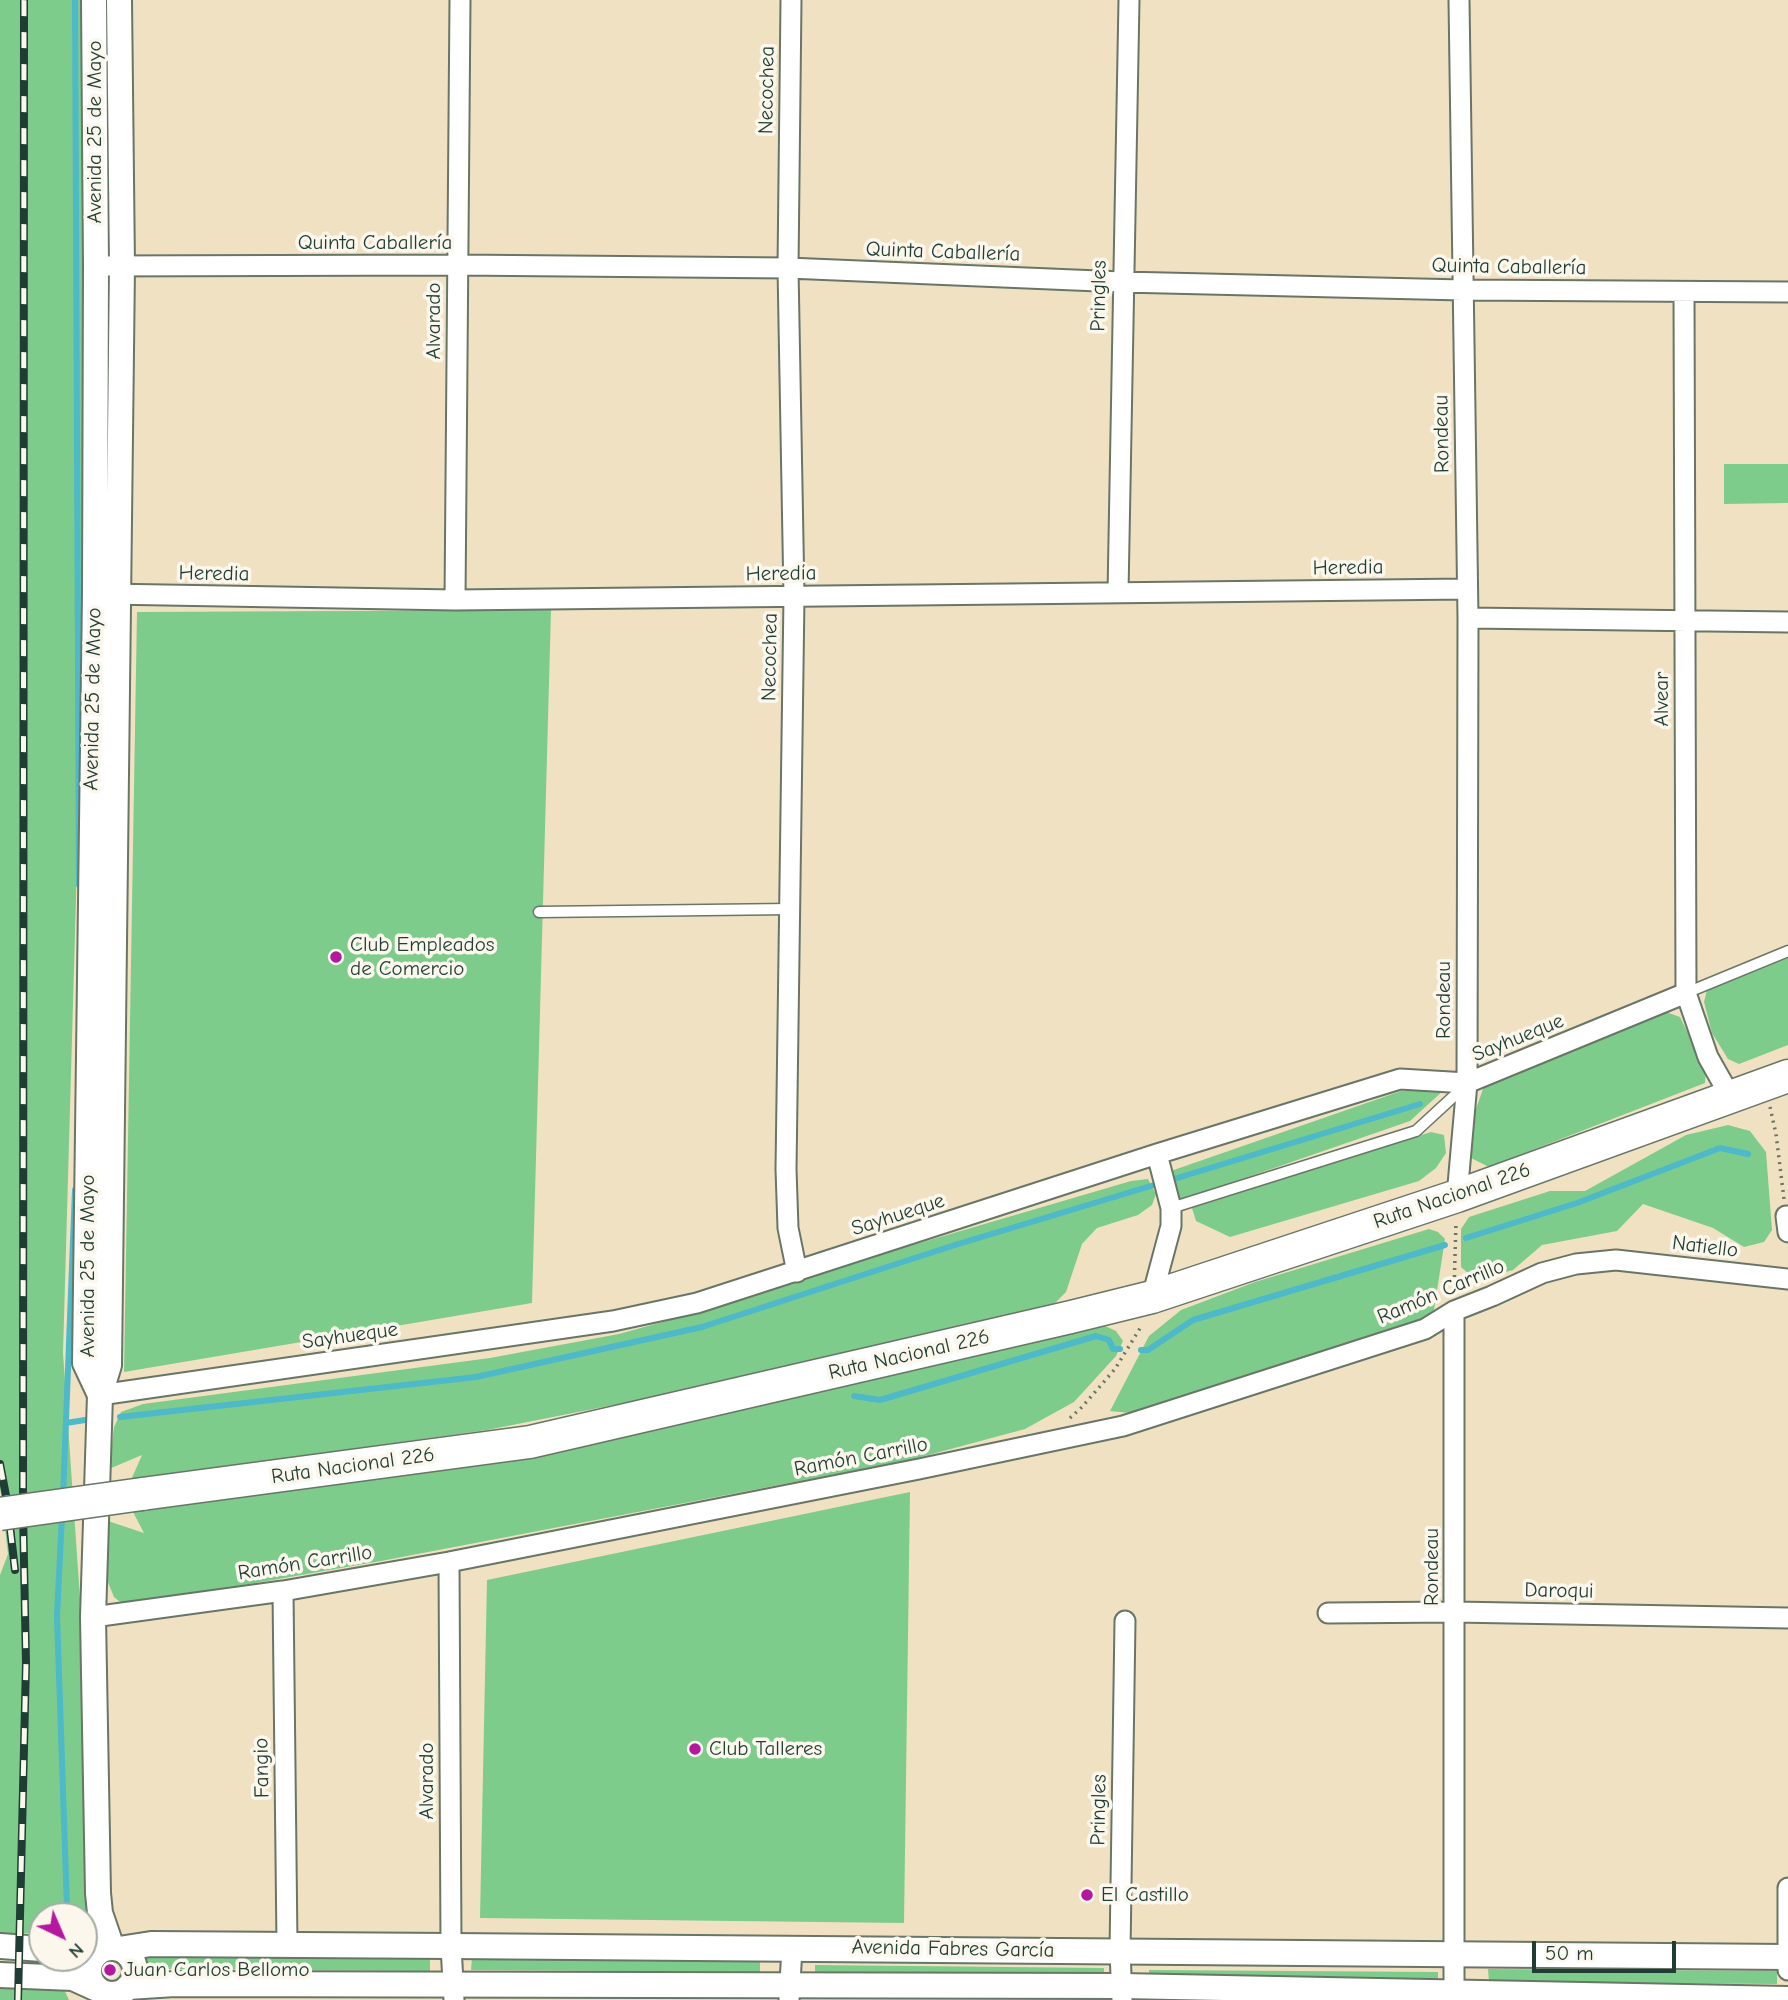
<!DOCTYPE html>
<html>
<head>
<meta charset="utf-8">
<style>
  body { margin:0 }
  #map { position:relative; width:1788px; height:2000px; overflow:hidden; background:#f1e1c3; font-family:"Comic Neue",sans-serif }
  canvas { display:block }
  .north { position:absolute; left:28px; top:1902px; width:70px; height:70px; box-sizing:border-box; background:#fbf7ec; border:2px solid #a3ada2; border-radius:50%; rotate:136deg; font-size:19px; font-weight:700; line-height:28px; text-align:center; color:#1f3d34 }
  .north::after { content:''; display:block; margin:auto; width:24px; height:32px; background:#b5179e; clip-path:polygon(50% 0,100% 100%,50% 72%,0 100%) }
  .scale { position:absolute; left:1532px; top:1941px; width:144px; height:32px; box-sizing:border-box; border:4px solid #1f3d34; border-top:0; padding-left:9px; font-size:21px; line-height:24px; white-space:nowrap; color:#1f3d34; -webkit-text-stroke:5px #fbf7ec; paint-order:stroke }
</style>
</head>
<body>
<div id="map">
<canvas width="1788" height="2000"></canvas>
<div class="north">N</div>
<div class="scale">50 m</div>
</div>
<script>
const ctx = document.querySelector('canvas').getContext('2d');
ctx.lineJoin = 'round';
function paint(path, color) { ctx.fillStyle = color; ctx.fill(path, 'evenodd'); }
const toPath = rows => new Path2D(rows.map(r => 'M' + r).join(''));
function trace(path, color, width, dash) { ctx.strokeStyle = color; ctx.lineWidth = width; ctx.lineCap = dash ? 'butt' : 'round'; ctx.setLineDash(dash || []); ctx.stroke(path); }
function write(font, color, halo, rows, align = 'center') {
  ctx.font = font + ' "Comic Neue",sans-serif'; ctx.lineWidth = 7; ctx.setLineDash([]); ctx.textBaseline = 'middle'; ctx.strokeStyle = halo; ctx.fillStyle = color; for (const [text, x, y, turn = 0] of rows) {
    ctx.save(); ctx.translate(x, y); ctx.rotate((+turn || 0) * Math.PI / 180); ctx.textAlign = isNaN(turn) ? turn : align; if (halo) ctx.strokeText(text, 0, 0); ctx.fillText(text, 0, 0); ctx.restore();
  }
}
paint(toPath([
  [0,0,87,0,87,299,76,899,63,1353,82,1627,90,1908,84,1925,84,1916,42,1916,42,1933,0,1933,0,1575,8,1554,0,1487],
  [1724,464,1788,464,1788,503,1724,504],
  [551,610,532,1303,124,1372,137,612],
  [1788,957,1788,1045,1739,1064,1728,1059,1712,1033,1704,1002,1707,990],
  [1658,1009,1680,1017,1706,1070,1705,1083,1489,1167,1471,1158,1475,1112,1485,1083],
  [1444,1090,1410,1121,1179,1201,1168,1172,1401,1091],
  [1728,1125,1750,1131,1766,1152,1772,1230,1764,1242,1744,1247,1713,1228,1643,1204,1617,1231,1542,1245,1513,1270,1488,1277,1470,1275,1461,1267,1461,1229,1469,1217,1550,1191,1585,1191,1686,1135],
  [1431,1132,1444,1135,1446,1153,1436,1168,1419,1181,1230,1237,1196,1221,1192,1208],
  [1148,1179,1156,1194,1152,1205,1138,1215,1097,1228,1082,1244,1066,1292,1054,1304,1035,1314,745,1379,487,1430,131,1480,142,1455,109,1469,114,1427,121,1412,143,1404,490,1358,619,1334,752,1297,906,1247,1131,1181],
  [1429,1229,1438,1232,1445,1239,1434,1310,1418,1326,1130,1413,1110,1411,1149,1336,1181,1310,1255,1282],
  [1105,1326,1116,1331,1123,1341,1116,1356,1074,1402,1025,1429,910,1460,381,1561,125,1606,114,1597,103,1570,105,1520,144,1533,132,1510,939,1362],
  [910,1492,904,1923,480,1918,487,1580],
  [141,1956,430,1958,430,1971,141,1969],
  [472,1957,760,1959,760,1972,471,1970],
  [815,1965,1104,1968,1104,1980,815,1978],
  [1488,1969,1777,1971,1777,1984,1489,1982],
  [1149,1970,1438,1972,1438,1984,1149,1983],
  [0,1981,62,1985,69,2000,0,2000]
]), '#7ecc8c');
trace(toPath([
  [75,0,79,885],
  [1174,1179,1420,1104],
  [1466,1238,1577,1203,1720,1148,1748,1154],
  [1141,1350,1148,1350,1193,1320,1445,1245],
  [854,1396,880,1400,1096,1336,1109,1340,1113,1349,1120,1349],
  [120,1417,476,1377,702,1327,955,1245,1154,1185],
  [66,1423,85,1420],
  [63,1497,75,1190],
  [62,1515,57,1616,67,1908]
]), '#4db9c9', 6);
const service = toPath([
  [539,912,790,909],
  [1686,993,1788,951],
  [1171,1208,1416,1131,1466,1085]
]);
const minor = toPath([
  [791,0,788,268,794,596,786,1169,788,1228,797,1272],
  [96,266,457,265,788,268,1122,282,1463,290,1788,292],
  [1684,292,1686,993,1708,1057,1730,1096],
  [1118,593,1129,0],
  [107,594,455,600,1467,589],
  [455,600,460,0],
  [1468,618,1788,622],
  [1457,1196,1467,1083,1468,618,1459,0],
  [1788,1216,1786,1216,1788,1232],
  [1152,1297,1171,1226,1171,1208,1157,1154],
  [1454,1311,1454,2000],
  [100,1395,613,1321,697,1303,1157,1154,1400,1079,1467,1083,1686,993],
  [449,1562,451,1946,454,2000],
  [283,1591,287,1945],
  [1328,1613,1455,1612,1788,1618],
  [93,1617,283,1591,449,1562,919,1469,1123,1426,1425,1329,1454,1311,1492,1296,1542,1273,1576,1264,1616,1260,1788,1279],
  [1788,1888,1788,1970],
  [789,2000,792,1948],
  [1122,2000,1120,1951,1125,1621]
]);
const tertiary = toPath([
  [94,0,96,266,95,593,85,1363,100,1395],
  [0,1946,42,1949],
  '89 1971a23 23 0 1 1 46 0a23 23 0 1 1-46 0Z',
  [112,1948,100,1913,98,1893,93,1617,100,1395,109,1365,122,266,119,0],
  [119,1949,151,1944,451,1946,1788,1957],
  [0,1975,73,1978,95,1988],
  [128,1987,175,1984,1122,1986,1788,1999]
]);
const trunk = toPath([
  [142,1494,530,1442,1071,1317,1152,1297,1457,1196,1788,1076]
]);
trace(service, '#687666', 13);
trace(minor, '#687666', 23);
trace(tertiary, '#687666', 28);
trace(trunk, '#687666', 35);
trace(toPath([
  [1770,1107,1776,1134,1784,1199],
  [1454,1291,1456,1222],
  [1070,1418,1082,1407,1115,1369,1142,1325]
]), '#687666', 3.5, [2, 5]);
trace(service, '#fff', 10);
trace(minor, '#fff', 19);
trace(tertiary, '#fff', 24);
trace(trunk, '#fff', 32);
const rail = toPath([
  [0,1464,7,1501,15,1570],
  [18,2000,26,1663,23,1511,24,0]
]);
trace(rail, '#1f3d34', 8);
trace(rail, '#fbf7ec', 5, [16]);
const trunkBridge = toPath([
  [0,1514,142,1494]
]);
trace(trunkBridge, '#687666', 35, []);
trace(trunkBridge, '#fff', 32);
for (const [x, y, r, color] of [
  [336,957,7,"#b5179e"],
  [695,1749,7,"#b5179e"],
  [1087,1895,7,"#b5179e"],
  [110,1970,7,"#b5179e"]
]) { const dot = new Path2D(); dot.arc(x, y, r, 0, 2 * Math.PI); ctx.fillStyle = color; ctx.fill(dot); trace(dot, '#fbf7ec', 2.5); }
write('21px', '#1f3d34', '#fbf7ec', [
  ["Necochea",767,90,-89],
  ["Avenida 25 de Mayo",95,132,-90],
  ["Quinta Caballería",375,243],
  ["Quinta Caballería",943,252,2],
  ["Quinta Caballería",1509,267,1],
  ["Pringles",1099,296,-89],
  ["Alvarado",434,321,-90],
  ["Rondeau",1442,434,-91],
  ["Heredia",1348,568,-1],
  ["Heredia",214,574,1],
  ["Heredia",781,574,-1],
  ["Necochea",770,657,-89],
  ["Avenida 25 de Mayo",93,699,-89],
  ["Alvear",1662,699,-90],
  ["Rondeau",1444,1000,-90],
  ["Sayhueque",1518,1038,-22],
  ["Ruta Nacional 226",1452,1196,-19],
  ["Sayhueque",898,1215,-18],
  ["Natiello",1705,1247,7],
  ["Avenida 25 de Mayo",88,1266,-90],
  ["Ramón Carrillo",1441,1292,-23],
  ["Sayhueque",350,1336,-8],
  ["Ruta Nacional 226",909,1355,-13],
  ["Ramón Carrillo",861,1457,-11],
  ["Ruta Nacional 226",353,1466,-8],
  ["Ramón Carrillo",305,1563,-9],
  ["Rondeau",1432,1567,-90],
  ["Daroqui",1559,1591,1],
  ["Fangio",262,1768,-91],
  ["Alvarado",427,1781,-90],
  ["Pringles",1099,1810,-89],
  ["Avenida Fabres García",953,1949,1]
]);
write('21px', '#1f3d34', '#fbf7ec', [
  ["Club Empleados",350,945],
  ["de Comercio",350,969],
  ["Club Talleres",709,1749],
  ["El Castillo",1101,1895],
  ["Juan Carlos Bellomo",124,1970]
], 'left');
</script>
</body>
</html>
